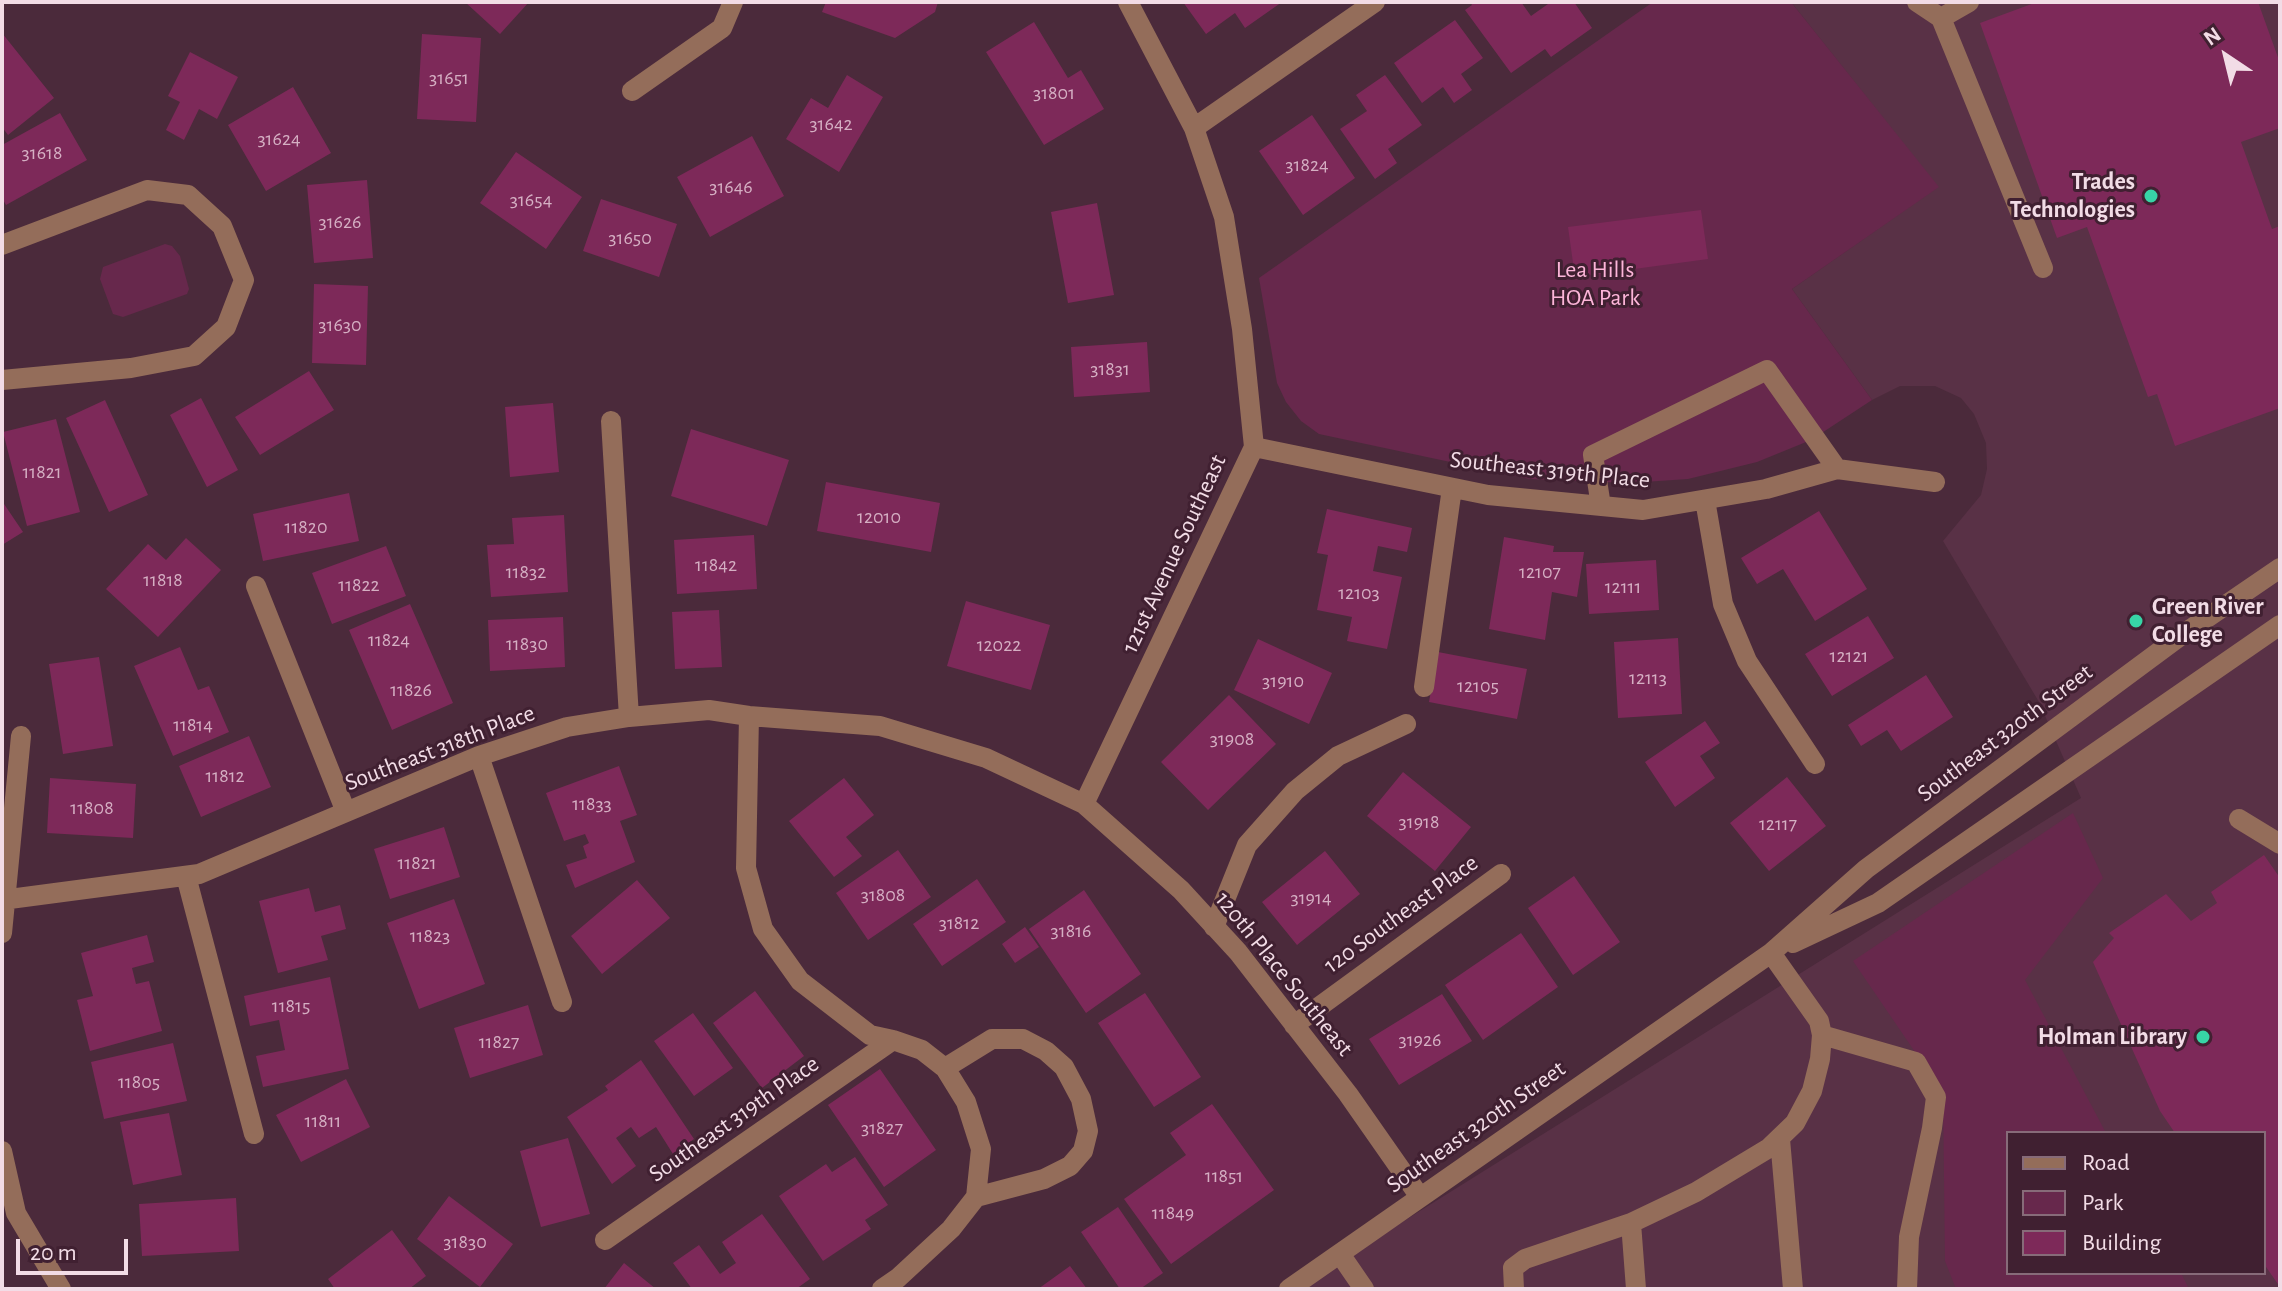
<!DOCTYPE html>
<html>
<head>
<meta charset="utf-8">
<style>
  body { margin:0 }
  #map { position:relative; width:2282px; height:1291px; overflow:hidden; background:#4b2a3b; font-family:"Alegreya Sans",sans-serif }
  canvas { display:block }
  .frame { position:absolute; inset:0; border:4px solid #f2dce6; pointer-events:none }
  .legend { position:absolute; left:2006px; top:1131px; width:260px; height:144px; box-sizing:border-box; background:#402031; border:2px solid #876b79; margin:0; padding:10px 14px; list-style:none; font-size:24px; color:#f2dce6 }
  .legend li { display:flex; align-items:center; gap:16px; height:40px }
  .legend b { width:40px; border:2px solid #876b79 }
  .north { position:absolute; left:2186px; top:16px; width:80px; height:80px; -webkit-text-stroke:6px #402031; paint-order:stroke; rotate:325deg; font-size:22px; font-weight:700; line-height:32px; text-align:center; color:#f2dce6 }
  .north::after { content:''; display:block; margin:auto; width:28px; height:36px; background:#f2dce6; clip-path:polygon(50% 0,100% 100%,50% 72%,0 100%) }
  .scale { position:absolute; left:16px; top:1239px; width:112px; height:36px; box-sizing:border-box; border:4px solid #f2dce6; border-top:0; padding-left:10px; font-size:24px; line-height:28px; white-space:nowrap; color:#f2dce6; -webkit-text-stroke:6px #402031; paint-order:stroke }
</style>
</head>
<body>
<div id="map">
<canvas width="2282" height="1291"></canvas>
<div class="frame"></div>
<ul class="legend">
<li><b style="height:10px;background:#946d5a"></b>Road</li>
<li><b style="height:22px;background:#67284c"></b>Park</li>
<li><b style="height:22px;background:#7d2959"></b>Building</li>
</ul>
<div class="north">N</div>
<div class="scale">20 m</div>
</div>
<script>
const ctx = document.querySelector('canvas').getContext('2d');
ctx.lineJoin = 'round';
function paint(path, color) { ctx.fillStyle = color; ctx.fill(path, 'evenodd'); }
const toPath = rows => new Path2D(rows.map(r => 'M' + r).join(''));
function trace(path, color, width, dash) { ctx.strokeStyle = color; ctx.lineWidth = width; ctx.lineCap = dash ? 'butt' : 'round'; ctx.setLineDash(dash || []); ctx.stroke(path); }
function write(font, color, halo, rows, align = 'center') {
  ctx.font = font + ' "Alegreya Sans",sans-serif'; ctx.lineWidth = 6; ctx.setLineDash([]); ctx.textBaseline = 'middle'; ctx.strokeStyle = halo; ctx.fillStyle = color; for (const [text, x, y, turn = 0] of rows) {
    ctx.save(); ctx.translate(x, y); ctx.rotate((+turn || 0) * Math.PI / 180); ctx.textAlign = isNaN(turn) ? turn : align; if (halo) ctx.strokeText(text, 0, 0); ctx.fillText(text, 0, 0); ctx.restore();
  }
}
paint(toPath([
  [1791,2,2280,2,2280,1289,1295,1289,2081,798,2039,702,1943,541,1981,495,1987,469,1986,443,1974,414,1961,398,1935,386,1900,386,1872,400,1792,289,1938,187],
  [2008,1133,2264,1133,2264,1273,2008,1273]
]), '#593146');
paint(toPath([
  [1653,2,1791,2,1939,187,1792,289,1872,400,1811,440,1757,462,1688,479,1629,483,1530,479,1319,434,1301,421,1286,402,1277,383,1259,278],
  [165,244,172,246,180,256,189,289,187,294,123,317,113,314,100,279,103,267],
  [2073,813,2103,878,2025,980,2106,1133,2008,1133,2008,1273,2181,1273,2189,1289,1956,1289,1945,1261,1943,1093,1853,961]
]), '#67284c');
paint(toPath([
  [465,2,529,2,500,34],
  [826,2,938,2,935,12,895,38,822,12],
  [1183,2,1282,2,1245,28,1235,13,1206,34],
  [1470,2,1521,2,1531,16,1548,4,1547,2,1574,2,1592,28,1551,57,1545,49,1511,73,1465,10,1472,5],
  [2037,2,2258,2,2280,63,2280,128,2241,142,2272,229,2280,226,2280,408,2175,446,2157,394,2148,397,2087,227,2057,238,1980,23],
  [1455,20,1483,58,1461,74,1472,90,1454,103,1443,87,1422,103,1394,63],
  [1034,22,1068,78,1081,70,1104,109,1044,145,986,52],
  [2,33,54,98,8,135,2,127],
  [422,34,481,38,476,122,417,119],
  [190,52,238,77,217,119,199,109,184,140,166,130,180,102,168,96],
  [847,75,883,97,839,172,786,139,811,98,828,108],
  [1385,75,1422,125,1388,149,1397,163,1375,179,1340,129,1367,111,1356,95],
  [293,87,331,153,266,191,228,125],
  [60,113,87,160,6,205,2,198,2,145],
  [1312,115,1355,178,1303,215,1259,151],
  [752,136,784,196,710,237,677,177],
  [516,152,582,197,546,249,480,203],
  [367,180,373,258,314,263,307,185],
  [601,199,677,224,659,277,583,251],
  [1097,203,1114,295,1068,303,1051,212],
  [1701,210,1708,259,1575,277,1568,227],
  [314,284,368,286,366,365,312,363],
  [1147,342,1150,392,1074,397,1071,347],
  [309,371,334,410,260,455,235,417],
  [201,398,238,470,207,487,170,415],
  [105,400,148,495,109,512,66,418],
  [553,403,559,472,510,477,505,407],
  [56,419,80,512,27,526,3,432],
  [691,429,789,460,767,526,671,496],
  [826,482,940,503,931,552,817,531],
  [349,493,359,541,263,561,253,514],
  [2,501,23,532,2,545],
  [1327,509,1412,528,1407,552,1378,546,1373,571,1402,577,1387,649,1347,641,1352,617,1317,610,1328,555,1317,553],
  [1819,511,1867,589,1815,621,1783,569,1757,584,1741,558],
  [564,515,568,592,491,597,487,545,514,544,512,518],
  [754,535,757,589,677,594,674,540],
  [1504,537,1554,546,1553,552,1584,552,1577,597,1552,592,1545,640,1489,629],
  [186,538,221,570,158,637,106,589,148,544,166,560],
  [386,546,406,596,332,624,312,573],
  [1656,560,1659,610,1589,614,1586,564],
  [966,601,1050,625,1031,690,947,666],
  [410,604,453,703,392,730,349,630],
  [719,610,722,667,675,669,672,612],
  [1868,616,1894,658,1832,696,1805,654],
  [563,617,565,667,490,671,488,620],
  [1678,638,1682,714,1618,718,1614,642],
  [1258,639,1332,673,1309,724,1234,690],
  [180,647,198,690,209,686,229,732,173,756,134,666],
  [1438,652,1527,669,1517,719,1429,702],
  [99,657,113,746,63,754,49,664],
  [1926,675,1953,717,1901,751,1887,730,1861,746,1848,725],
  [1229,695,1276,744,1208,810,1161,762],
  [1705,721,1720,743,1700,756,1715,778,1675,807,1645,762],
  [249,736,271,787,201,817,179,766],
  [619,766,637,815,620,821,635,862,575,888,566,865,587,858,583,846,589,843,585,834,564,841,546,793],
  [1403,772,1471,827,1435,871,1367,816],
  [1787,777,1826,826,1769,871,1730,823],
  [50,778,136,784,133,838,47,833],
  [844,778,874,815,846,837,862,856,834,877,789,821],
  [444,827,460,877,390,899,374,849],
  [898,850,931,897,868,940,836,893],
  [1325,851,1360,894,1297,945,1262,902],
  [2264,855,2280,878,2280,1287,2264,1264,2264,1133,2175,1133,2160,1111,2093,962,2114,938,2109,933,2166,894,2191,921,2217,903,2211,892],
  [1574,876,1620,942,1573,975,1528,908],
  [977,879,1006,922,942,966,913,924],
  [637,880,670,918,602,974,571,936],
  [309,888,315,912,340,905,346,929,321,936,328,960,278,973,259,901],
  [1084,890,1141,974,1086,1013,1029,929],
  [454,899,485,984,419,1009,387,923],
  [1025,927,1039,947,1015,963,1002,944],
  [1521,933,1558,987,1483,1040,1445,985],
  [147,935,154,962,132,968,136,984,149,981,162,1031,90,1051,77,1000,93,996,81,953],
  [330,977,349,1069,263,1087,256,1056,285,1050,279,1020,250,1026,244,996],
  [755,991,804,1056,762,1088,713,1023],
  [1145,993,1201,1077,1154,1107,1098,1023],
  [1442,994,1472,1041,1399,1085,1369,1039],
  [528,1005,543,1055,470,1078,454,1028],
  [693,1013,733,1068,694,1096,654,1041],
  [173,1043,187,1101,104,1119,91,1062],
  [641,1060,694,1139,673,1154,656,1127,639,1138,631,1127,616,1138,636,1166,612,1184,567,1117,608,1090,605,1086],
  [880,1069,936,1150,884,1187,828,1105],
  [346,1079,370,1127,301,1162,276,1115],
  [1212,1104,1274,1190,1171,1264,1124,1199,1186,1155,1170,1133],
  [169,1113,182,1175,133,1185,120,1122],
  [568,1138,590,1214,541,1227,520,1151],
  [855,1157,888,1205,865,1220,871,1229,823,1261,779,1196,826,1164,832,1172],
  [449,1196,513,1244,480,1287,417,1239],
  [236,1198,239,1251,142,1256,139,1204],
  [1118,1207,1163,1273,1140,1289,1120,1289,1081,1232],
  [762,1214,810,1279,796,1289,692,1289,673,1263,699,1245,720,1274,736,1263,722,1242],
  [392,1230,426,1276,409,1289,335,1289,328,1279],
  [624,1263,656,1289,604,1289],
  [1070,1266,1087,1289,1038,1289]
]), '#7d2959');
trace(toPath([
  [1917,2,1941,18,2043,268],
  [1941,18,1969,2],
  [632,91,722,28,733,2],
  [1194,128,1375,2],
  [2,245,147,190,188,195,222,226,244,280,226,327,194,356,131,368,2,380],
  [611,421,629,717],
  [1254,447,1488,495,1643,510,1766,489,1837,469,1935,482],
  [1705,500,1723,604,1747,661,1815,764],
  [1601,506,1593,455,1767,370,1837,469],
  [256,586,346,812],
  [1424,687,1452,488],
  [749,716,746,868,763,929,800,981,870,1035,893,1040,922,1050,945,1068,966,1102,981,1149,976,1197],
  [479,756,562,1002],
  [1084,804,1254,447,1242,329,1224,217,1194,128,1128,2],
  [2239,819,2280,844],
  [186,876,254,1134],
  [2,900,199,874,479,756,567,727,629,717,709,710,749,716,880,726,986,758,1084,804,1181,890,1238,952,1348,1094,1420,1197],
  [1214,927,1247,845,1295,791,1338,756,1406,724],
  [2,933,21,736],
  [1793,943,1878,903,2280,625],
  [1294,1025,1501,874],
  [1822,1035,1916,1062,1936,1097,1932,1128,1909,1237,1907,1289],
  [945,1068,992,1039,1023,1039,1046,1051,1064,1067,1081,1099,1088,1131,1083,1151,1070,1166,1044,1179,976,1197],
  [1780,1139,1793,1289],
  [2,1151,16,1213,61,1289],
  [1631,1223,1636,1289],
  [605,1240,893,1040],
  [1340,1254,1364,1289],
  [882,1289,898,1278,951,1229,976,1197],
  [1289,1289,1771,953,1866,869,2179,637,2280,568],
  [1514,1289,1513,1268,1525,1259,1631,1223,1696,1192,1769,1148,1795,1123,1812,1091,1820,1059,1822,1035,1819,1021,1771,953]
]), '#946d5a', 20);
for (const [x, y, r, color] of [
  [2151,196,8,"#37d4a6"],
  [2136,621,8,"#37d4a6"],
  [2203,1037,8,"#37d4a6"]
]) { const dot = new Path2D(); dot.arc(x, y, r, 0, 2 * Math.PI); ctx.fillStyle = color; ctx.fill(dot); trace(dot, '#402031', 3); }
write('20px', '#d5afc3', null, [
  ["31651",449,78],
  ["31801",1054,93],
  ["31642",831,124],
  ["31624",279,139],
  ["31618",42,153],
  ["31824",1307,165],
  ["31646",731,187],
  ["31654",531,200],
  ["31626",340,222],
  ["31650",630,238],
  ["31630",340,325],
  ["31831",1110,369],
  ["11821",42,472],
  ["12010",879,517],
  ["11820",306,527],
  ["11842",716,565],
  ["11832",526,572],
  ["12107",1540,572],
  ["11818",163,580],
  ["11822",359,585],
  ["12111",1623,587],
  ["12103",1359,593],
  ["11824",389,640],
  ["11830",527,644],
  ["12022",999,645],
  ["12121",1849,656],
  ["12113",1648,678],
  ["31910",1283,681],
  ["12105",1478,686],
  ["11826",411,690],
  ["11814",193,725],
  ["31908",1232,739],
  ["11812",225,776],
  ["11833",592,804],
  ["11808",92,808],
  ["31918",1419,822],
  ["12117",1778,824],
  ["11821",417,863],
  ["31808",883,895],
  ["31914",1311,898],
  ["31812",959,923],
  ["31816",1071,931],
  ["11823",430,936],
  ["11815",291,1006],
  ["31926",1420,1040],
  ["11827",499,1042],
  ["11805",139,1082],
  ["11811",323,1121],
  ["31827",882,1128],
  ["11851",1224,1176],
  ["11849",1173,1213],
  ["31830",465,1242]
]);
write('bold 24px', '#f2dce6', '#402031', [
  ["Trades",2135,182],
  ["Technologies",2135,210],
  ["Green River",2152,607,"left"],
  ["College",2152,635,"left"],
  ["Holman Library",2187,1037]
], 'right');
write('24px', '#fdb5d9', '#402031', [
  ["Lea Hills",1595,270],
  ["HOA Park",1595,298]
]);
write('24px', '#f2dce6', '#402031', [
  ["Southeast 319th Place",1550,470,6],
  ["121st Avenue Southeast",1174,554,-65],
  ["Southeast 320th Street",2005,733,-37],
  ["Southeast 318th Place",440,748,-21],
  ["120 Southeast Place",1401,914,-36],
  ["120th Place Southeast",1284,974,51],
  ["Southeast 319th Place",734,1119,-35],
  ["Southeast 320th Street",1476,1127,-35]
]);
</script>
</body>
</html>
